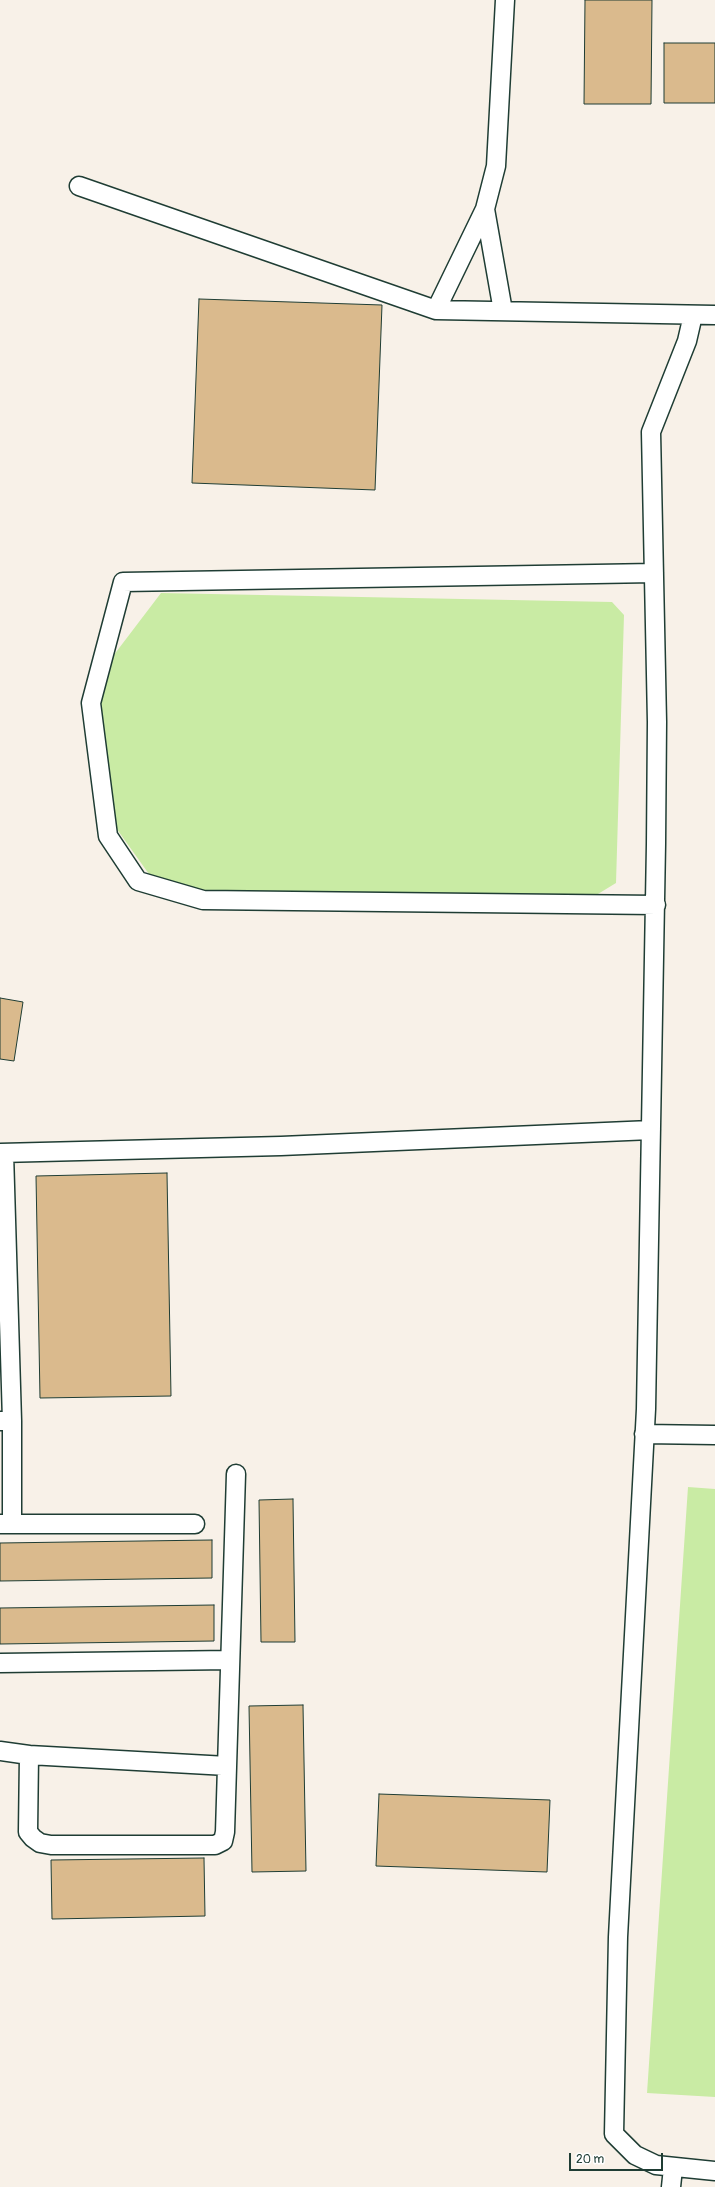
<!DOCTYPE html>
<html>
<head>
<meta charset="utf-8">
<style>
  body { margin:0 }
  #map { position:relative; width:715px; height:2187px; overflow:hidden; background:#f8f1e8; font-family:Pangolin,sans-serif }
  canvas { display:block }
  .scale { position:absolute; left:569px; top:2153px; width:94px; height:18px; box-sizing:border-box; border:2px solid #1f3d34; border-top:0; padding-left:5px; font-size:12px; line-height:14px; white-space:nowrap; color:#1f3d34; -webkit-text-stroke:3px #fff; paint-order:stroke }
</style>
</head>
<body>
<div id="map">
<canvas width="715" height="2187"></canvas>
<div class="scale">20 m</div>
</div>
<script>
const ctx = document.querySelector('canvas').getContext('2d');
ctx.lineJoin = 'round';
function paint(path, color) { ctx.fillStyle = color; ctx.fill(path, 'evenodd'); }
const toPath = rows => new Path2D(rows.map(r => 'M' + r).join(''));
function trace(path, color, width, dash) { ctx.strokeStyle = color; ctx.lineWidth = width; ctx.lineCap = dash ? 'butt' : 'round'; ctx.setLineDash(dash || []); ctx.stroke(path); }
paint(toPath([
  [161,593,612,602,624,615,616,883,593,897,161,891,109,818,100,704,107,664],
  [688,1487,715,1489,715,2097,647,2093]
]), '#c9eba4');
const building = toPath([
  [585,0,652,0,651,104,584,104,585,0],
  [664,43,715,43,715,103,664,103,664,43],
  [199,299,382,305,375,490,192,483,199,299],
  [0,998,23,1002,14,1061,0,1059,0,998],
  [167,1173,171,1396,40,1398,36,1176,167,1173],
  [293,1499,295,1642,261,1642,259,1500,293,1499],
  [212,1540,212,1578,0,1581,0,1543,212,1540],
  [214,1605,214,1641,0,1644,0,1608,214,1605],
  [303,1705,306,1871,252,1872,249,1706,303,1705],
  [379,1794,550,1800,547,1872,376,1866,379,1794],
  [204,1858,205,1916,52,1919,51,1860,204,1858]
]);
paint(building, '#daba8d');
trace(building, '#1f3d34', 1);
const lane = toPath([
  [79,186,436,310,715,315],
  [436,310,485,209],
  [503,311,485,209,496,166,505,0],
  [693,315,687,341,651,432,657,722,656,844,646,1409,618,1937,614,2134,635,2155,656,2165,715,2171],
  [654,573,123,582,91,703,108,836,138,881,203,900,656,905],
  [0,1153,281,1146,651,1130],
  [0,1421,12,1421,4,1153],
  [12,1421,12,1524],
  [644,1434,715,1435],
  [0,1524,195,1524],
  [0,1663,230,1660],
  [0,1751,29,1755,28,1832,33,1838,40,1843,51,1845,215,1845,223,1841,225,1832,236,1474],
  [29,1755,227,1766],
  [671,2187,673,2168]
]);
trace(lane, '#1f3d34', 21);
trace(lane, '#fff', 18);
</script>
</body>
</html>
